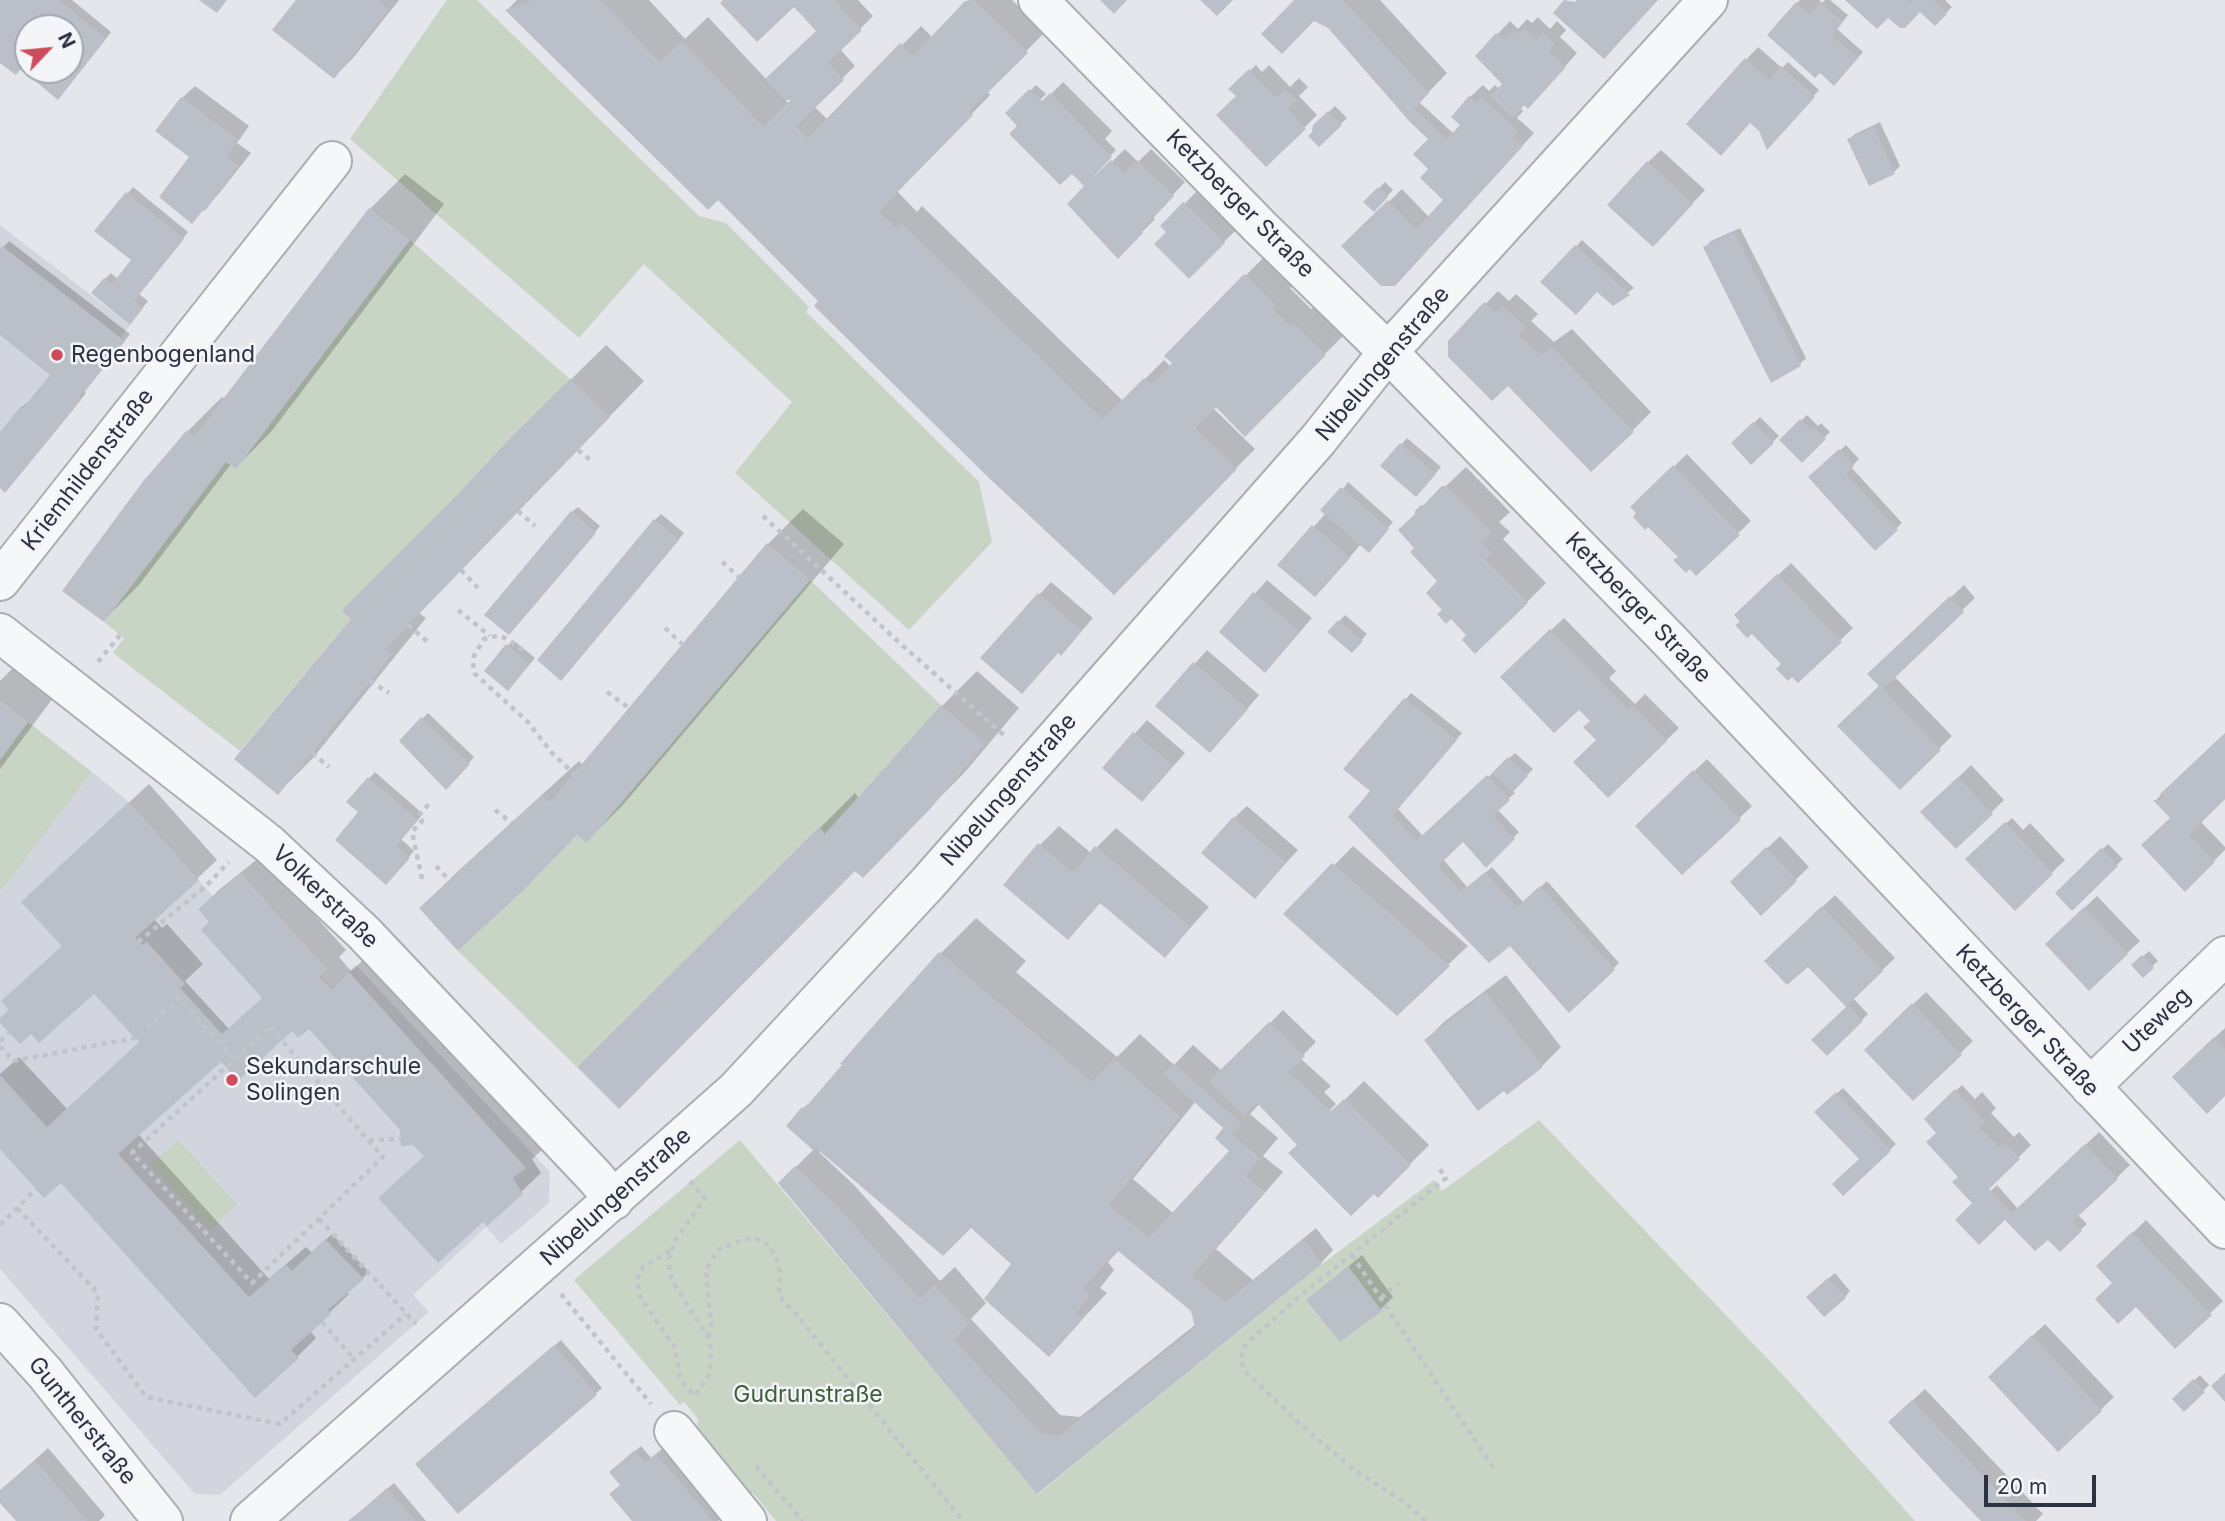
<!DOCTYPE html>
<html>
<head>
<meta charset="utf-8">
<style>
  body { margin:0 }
  #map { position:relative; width:2225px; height:1521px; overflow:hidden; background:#e4e6eb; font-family:Inter,sans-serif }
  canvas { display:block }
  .north { position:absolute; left:14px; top:14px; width:70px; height:70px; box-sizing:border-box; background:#f3f5f8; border:2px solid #a3a7b0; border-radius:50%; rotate:64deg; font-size:19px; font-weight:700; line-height:28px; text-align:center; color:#2b3343 }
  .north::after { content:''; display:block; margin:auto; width:24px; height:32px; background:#cc4c5b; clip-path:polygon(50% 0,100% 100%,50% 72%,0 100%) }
  .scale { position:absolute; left:1984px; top:1475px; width:112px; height:32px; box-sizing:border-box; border:4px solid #2b3343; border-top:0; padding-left:9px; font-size:21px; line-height:24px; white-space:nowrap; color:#2b3343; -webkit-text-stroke:5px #f3f5f8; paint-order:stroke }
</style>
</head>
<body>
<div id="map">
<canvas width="2225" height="1521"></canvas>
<div class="north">N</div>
<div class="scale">20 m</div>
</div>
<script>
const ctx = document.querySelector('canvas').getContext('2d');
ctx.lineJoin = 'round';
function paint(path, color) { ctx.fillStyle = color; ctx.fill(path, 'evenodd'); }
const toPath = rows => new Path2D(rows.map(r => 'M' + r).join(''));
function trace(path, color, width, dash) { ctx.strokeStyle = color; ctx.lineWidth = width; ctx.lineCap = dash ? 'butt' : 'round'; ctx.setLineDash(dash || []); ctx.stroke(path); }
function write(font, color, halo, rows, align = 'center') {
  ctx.font = font + ' Inter,sans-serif'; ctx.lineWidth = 5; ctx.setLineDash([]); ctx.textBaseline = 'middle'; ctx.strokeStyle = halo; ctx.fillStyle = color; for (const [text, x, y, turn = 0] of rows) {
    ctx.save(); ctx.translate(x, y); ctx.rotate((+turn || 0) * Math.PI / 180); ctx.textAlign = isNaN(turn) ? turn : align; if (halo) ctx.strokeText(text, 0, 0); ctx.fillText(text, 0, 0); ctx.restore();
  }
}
paint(toPath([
  [0,225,130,325,121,337,125,341,80,398,81,400,5,493,0,488],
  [92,772,129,802,213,896,241,873,328,970,321,977,331,988,356,965,550,1172,549,1203,501,1244,486,1227,413,1295,429,1312,220,1495,195,1494,0,1269,0,893]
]), '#d2d5dd');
paint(toPath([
  [447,0,477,0,699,216,726,223,809,307,806,312,979,482,992,542,909,630,735,473,792,402,644,264,579,338,350,139],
  [410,240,570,379,512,436,453,499,341,611,351,619,240,751,113,653,124,638,104,622,226,462,236,469],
  [810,580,941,705,825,834,819,827,577,1067,458,951,524,890,577,835,587,843],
  [28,722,92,772,0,893,0,760],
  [1539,1120,1786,1378,1915,1521,776,1521,753,1493,737,1494,695,1443,698,1419,684,1402,680,1405,574,1280,740,1140,1038,1494,1322,1264,1434,1180,1442,1191],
  [178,1140,237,1204,210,1230,151,1164]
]), '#c8d5c5');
paint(toPath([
  [0,0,72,0,111,32,63,92,22,67,0,61],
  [28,28,70,28,70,70,28,70],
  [298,0,399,0,353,58,334,77],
  [517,0,649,0,685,39,708,17,767,80,818,31,794,5,725,0,858,0,873,16,840,49,855,66,814,106,828,120,921,26,933,38,969,0,1012,0,1045,32,987,91,990,95,897,191,917,212,922,206,1123,401,1164,360,1171,367,1174,363,1166,356,1264,257,1293,285,1290,288,1311,309,1315,306,1344,335,1245,434,1216,405,1213,408,1255,449,1114,592,721,200,507,10],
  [784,98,795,98,789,104],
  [1296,0,1380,0,1447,73,1419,102,1454,134,1462,125,1470,97,1483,85,1489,91,1495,85,1499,89,1505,83,1477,56,1510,21,1518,29,1527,19,1532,23,1538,17,1550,29,1557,21,1566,30,1560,37,1577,53,1540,94,1520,108,1523,111,1517,118,1534,133,1435,240,1344,246,1402,189,1429,217,1446,200,1438,162,1431,139,1329,27],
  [1800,0,1819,0,1822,3,1825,0,1830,0,1848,15,1837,29,1863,52,1840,78,1769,34],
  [1847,0,1945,0,1952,7,1935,24,1920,10,1888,15],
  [1758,47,1782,68,1788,62,1819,90,1768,147,1746,60],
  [1256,65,1262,72,1269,65,1290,87,1299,78,1308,87,1299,96,1317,115,1267,165,1238,96,1231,89],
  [1063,82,1112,131,1105,139,1116,150,1084,183,1072,172,1012,134],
  [1036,85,1046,94,1017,123,1008,113],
  [195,86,249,126,237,143,251,153,217,196,192,222,191,156,182,98],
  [1335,106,1347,118,1319,145,1315,126],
  [1880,122,1900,166,1894,172,1849,140,1855,134],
  [1125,149,1138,162,1151,149,1185,182,1152,217,1155,219,1118,256,1069,204],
  [1661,150,1705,190,1666,232,1648,162],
  [405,174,444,204,271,432,236,467,231,464,139,585,104,620,187,432,222,397,225,399,370,209],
  [1385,182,1393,190,1374,210,1366,202],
  [133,187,188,232,139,294,148,301,136,316,105,279,111,273,118,279,134,260,97,231],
  [1197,191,1236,230,1189,277,1169,232,1163,226],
  [1740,228,1806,358,1800,364,1705,247,1711,241],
  [1582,240,1634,288,1613,304,1597,290,1543,282],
  [9,241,130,334,84,392,86,393,11,484,0,485,0,435,22,407,28,402,30,403,53,374,0,332,0,251],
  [1498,291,1509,301,1516,294,1538,314,1531,321,1554,342,1572,329,1651,412,1632,431,1508,383,1450,341],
  [606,345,644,381,419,613,426,618,313,758,278,793,549,401],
  [1807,415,1818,426,1821,423,1830,432,1802,460,1782,440],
  [1760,417,1779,436,1751,462,1734,443],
  [1407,438,1441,467,1422,489,1383,466],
  [1846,445,1859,459,1851,467,1902,523,1875,548,1810,477],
  [1687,454,1751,521,1696,573,1632,507],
  [1466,467,1510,512,1499,522,1510,532,1503,539,1546,583,1527,602,1468,635,1444,610,1440,581,1416,548,1417,512,1442,486,1445,487],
  [1348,482,1393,522,1374,544,1361,544,1328,582,1280,565,1326,513],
  [578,507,600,526,515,627,572,512],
  [803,509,844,544,622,806,587,841,578,833,421,908,456,873,579,761,583,765,768,544],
  [661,514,684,533,567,673,655,520],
  [1791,563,1853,628,1798,681,1742,621,1749,602],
  [1267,580,1312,618,1277,658,1221,632],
  [1051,582,1093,618,1073,641,1059,651,1022,692,1039,595],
  [1964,585,1975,598,1894,676,1952,736,1900,787,1882,685,1907,638],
  [1345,615,1367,634,1352,651,1329,632],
  [1564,618,1616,671,1609,678,1635,704,1645,694,1679,728,1608,796,1598,740,1592,721,1579,707,1502,677],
  [513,640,535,658,514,683,508,645],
  [1207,650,1259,695,1222,738,1157,706],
  [24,657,62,686,0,769,0,681],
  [977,671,1019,708,965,772,863,875,855,869,580,1067,855,793,859,798,942,706],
  [1411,693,1462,733,1397,808,1423,836,1515,753,1533,769,1512,790,1515,793,1497,809,1519,832,1486,865,1463,840,1443,859,1468,888,1492,867,1524,903,1547,881,1619,963,1569,1010,1511,943,1489,960,1372,791,1345,769],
  [428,713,474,757,452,782,401,741],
  [1147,720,1185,753,1155,787,1104,768],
  [2225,734,2225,799,2201,822,2225,847,2225,850,2185,889,2172,817,2156,800],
  [1707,759,1752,806,1682,873,1637,826],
  [1971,765,2004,800,1956,847,1935,800],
  [375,772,423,814,401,839,414,851,392,877,361,812,348,802],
  [149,784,217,860,154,919,162,928,167,924,203,964,185,981,229,1029,264,998,200,909,219,890,261,856,346,950,339,957,351,971,369,955,544,1148,532,1159,541,1173,487,1224,309,1027,292,1029,221,1059,138,1134,269,1279,306,1247,312,1253,332,1234,369,1272,347,1292,349,1294,310,1331,316,1338,297,1357,61,1181,0,1147,0,1074,19,1057,67,1109,141,1042,94,991,11,1009,63,946,42,883],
  [1247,806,1298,850,1255,897,1234,818],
  [2012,818,2023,830,2030,823,2065,860,2015,908,1968,859],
  [1059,826,1091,853,1116,828,1209,907,1165,956,1101,902,1068,938,1040,845],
  [1780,836,1809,867,1761,913,1732,882],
  [2108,844,2123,859,2072,908,2057,893],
  [1353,846,1468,946,1397,1013,1286,914],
  [1835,895,1895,958,1853,998,1868,1014,1827,1054,1848,1007,1808,964,1766,961],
  [2097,896,2140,941,2089,989,2060,931],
  [976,918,1026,961,1016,972,1117,1057,1140,1034,1174,1065,1193,1045,1222,1071,1283,1010,1316,1042,1300,1058,1331,1086,1324,1092,1336,1104,1322,1118,1324,1120,1364,1081,1429,1145,1378,1196,1300,1144,1260,1103,1250,1114,1278,1138,1263,1156,1283,1172,1216,1249,1253,1280,1316,1228,1333,1250,1321,1263,1038,1492,780,1183,814,1149,802,1109,808,1104,810,1105,941,953],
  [1196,1101,1226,1127,1232,1151,1174,1214,1133,1179],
  [821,1150,971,1226,1013,1264,1049,1354,1107,1293,1100,1288,1114,1270,1108,1262,1119,1250,1193,1310,1196,1324,1080,1417,1060,1415,971,1319,986,1303,955,1267,940,1281,854,1185,819,1152],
  [2149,951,2158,961,2143,975,2134,965],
  [1506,975,1561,1047,1542,1066,1426,1040,1445,1021],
  [1926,992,1973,1041,1913,1099,1866,1050],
  [2225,1028,2225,1094,2187,1064],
  [1962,1085,1975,1099,1982,1092,1996,1108,1991,1113,2014,1137,2019,1132,2031,1145,1982,1194,1985,1196,1997,1185,2018,1209,2099,1132,2130,1165,2078,1215,2087,1224,2060,1249,2048,1237,1975,1203,1939,1132,1926,1119],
  [1843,1088,1896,1144,1843,1194,1861,1159,1817,1112],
  [2146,1220,2223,1301,2175,1347,2099,1266],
  [1362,1255,1393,1297,1381,1309,1308,1300],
  [1835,1273,1850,1291,1845,1297,1814,1291],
  [2045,1324,2114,1397,2058,1450,2003,1364],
  [561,1340,602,1388,459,1512,423,1458],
  [2200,1375,2209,1385,2184,1409,2174,1399],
  [1925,1389,2043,1514,2036,1521,1984,1521,1903,1409],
  [669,1443,728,1511,718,1521,634,1521,617,1467,641,1446,651,1458],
  [48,1448,105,1515,99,1521,18,1521,0,1500,0,1491],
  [394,1483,426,1521,350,1521]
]), '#0003');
paint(toPath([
  [0,0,59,0,106,39,58,100,21,69,16,75,0,63],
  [28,28,70,28,70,70,28,70],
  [199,0,227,0,217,13],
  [296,0,378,0,389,9,334,79,272,30],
  [534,0,601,0,659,62,682,41,763,127,791,100,784,100,765,79,816,31,794,7,757,42,720,3,723,0,834,0,862,30,828,63,844,80,796,126,808,138,900,43,913,56,965,1,974,0,1028,53,969,111,973,115,879,211,897,229,902,224,1103,419,1144,378,1151,384,1172,363,1164,356,1244,274,1276,305,1272,308,1291,327,1295,324,1326,355,1245,437,1216,407,1195,428,1237,469,1114,595,988,477,814,306,818,301,718,200,708,210,505,10],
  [1100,0,1127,0,1114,14],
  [1200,0,1233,0,1217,16],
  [1294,0,1343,0,1429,93,1414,109,1447,139,1460,125,1451,117,1469,96,1476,103,1481,96,1519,132,1513,138,1523,146,1395,286,1381,286,1341,246,1388,200,1416,229,1443,200,1420,178,1428,169,1413,154,1428,139,1410,122,1328,28,1314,21,1282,54,1261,34],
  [1564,0,1575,2,1577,0,1658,0,1604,59,1553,13],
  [1845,0,1908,0,1911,3,1913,0,1933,0,1947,14,1935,26,1920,12,1905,28,1900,28,1888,18,1877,29],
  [1796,2,1809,15,1820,2,1843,22,1832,36,1858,58,1834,86,1820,73,1815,78,1767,35],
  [1524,28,1536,40,1543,33,1555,44,1548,51,1566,67,1528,109,1524,105,1513,118,1490,96,1502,84,1475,56,1496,33,1505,40,1513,31,1518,34],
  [1745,58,1769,81,1781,66,1815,97,1767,150,1759,131,1750,123,1721,156,1686,124],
  [1249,69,1276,98,1285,89,1297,101,1288,109,1306,129,1266,167,1216,115,1236,96,1228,89],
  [1029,89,1042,101,1050,93,1112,157,1088,182,1111,160,1124,173,1137,160,1174,196,1141,231,1143,233,1118,259,1067,204,1084,186,1072,174,1060,185,1009,134,1017,126,1005,113],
  [181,97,238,140,226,156,239,166,205,211,203,210,192,224,159,197,189,157,155,131],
  [1328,111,1342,125,1319,147,1308,136,1312,132,1313,125],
  [1874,127,1895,174,1869,186,1847,139],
  [1647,161,1693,204,1653,247,1607,205],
  [1378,187,1388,197,1374,212,1363,202],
  [126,192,184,239,134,301,143,308,130,325,91,293,104,278,112,284,131,260,94,231],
  [1183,202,1225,243,1189,279,1154,244,1166,232,1160,226],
  [369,208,410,240,236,469,226,462,104,622,62,591,144,480,166,455,186,431,194,437],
  [1734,232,1801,366,1771,383,1703,247],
  [1575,245,1630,295,1613,306,1597,292,1576,315,1540,282],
  [2,246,125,341,79,398,81,400,5,493,0,488,0,432,21,406,23,408,50,375,0,335,0,248],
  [1484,302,1496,313,1502,306,1526,327,1519,335,1541,355,1552,347,1634,432,1591,472,1508,386,1492,401,1448,357,1448,341],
  [570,379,610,417,385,649,392,654,278,795,234,759,351,619,341,611,453,499,512,436],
  [1800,419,1811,430,1814,428,1826,439,1802,463,1779,440],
  [1753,422,1774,443,1751,465,1731,443],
  [1400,443,1436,474,1416,497,1380,466],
  [1839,449,1854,466,1846,474,1898,530,1875,551,1808,477],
  [1673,465,1740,535,1696,576,1690,569,1686,573,1673,560,1678,557,1648,527,1645,530,1633,517,1636,513,1630,507],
  [1446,485,1492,533,1481,542,1492,553,1485,559,1528,603,1475,654,1462,640,1466,635,1451,619,1446,624,1437,614,1442,610,1426,593,1437,581,1410,552,1414,548,1398,530,1415,514,1415,511,1421,505,1424,505],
  [1341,487,1389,529,1369,553,1320,510],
  [571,511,596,533,509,635,484,615],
  [654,519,679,540,561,681,537,660],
  [1312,525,1350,558,1315,597,1277,565],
  [767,543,810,580,587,843,577,835,524,890,458,951,419,908,542,795,550,802],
  [1777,574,1842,642,1798,683,1792,677,1788,681,1776,669,1781,664,1752,634,1747,638,1735,625,1740,622,1734,615],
  [1253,592,1300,632,1265,673,1219,632],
  [1038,593,1082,631,1061,656,1058,653,1022,694,980,658],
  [1950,596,1964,612,1883,689,1941,750,1900,790,1837,726,1879,686,1867,674],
  [1338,620,1363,641,1352,653,1327,632],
  [1550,629,1615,696,1628,709,1632,705,1667,741,1608,798,1573,762,1596,740,1583,727,1590,721,1579,710,1554,733,1500,677],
  [506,644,530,664,508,691,484,671],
  [1193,662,1248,709,1210,753,1155,706],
  [1404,698,1457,740,1393,815,1416,841,1487,775,1510,800,1493,816,1515,839,1486,868,1463,842,1438,866,1461,892,1485,872,1517,907,1540,886,1615,970,1569,1013,1510,946,1489,963,1348,817,1370,791,1343,769],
  [0,700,28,722,0,760],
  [941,705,985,744,930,809,863,878,855,871,619,1109,577,1067,819,827,825,834],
  [421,717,470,764,446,790,399,741],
  [1133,732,1173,766,1142,802,1102,768],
  [2225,733,2225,799,2189,835,2215,862,2185,892,2141,845,2170,818,2153,800,2160,800,2163,795,2159,795],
  [1508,757,1528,776,1512,793,1492,773],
  [1693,770,1741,820,1682,875,1635,826],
  [368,777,418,820,396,846,410,858,386,885,335,840,358,812,346,802],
  [1958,777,1993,814,1956,849,1920,812],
  [129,802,199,880,135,938,142,945,147,942,185,984,180,988,222,1034,262,998,201,930,209,922,198,909,241,873,328,970,320,977,331,989,349,972,526,1168,513,1178,523,1194,487,1226,483,1222,438,1263,378,1198,424,1156,413,1145,401,1146,400,1130,309,1029,298,1038,292,1031,238,1081,221,1062,118,1154,249,1297,286,1265,292,1271,325,1239,364,1279,328,1310,331,1314,291,1350,299,1358,255,1398,61,1183,44,1198,0,1149,0,1075,47,1127,139,1042,94,994,39,1043,31,1034,20,1044,0,1023,0,1018,9,1010,1,1001,62,946,21,902],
  [1233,817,1286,863,1255,899,1201,853],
  [2005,822,2053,874,2015,911,1965,859],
  [1038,843,1073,873,1095,846,1191,927,1165,958,1100,903,1068,940,1003,885],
  [1766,847,1797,881,1761,916,1730,882],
  [2101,848,2118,866,2072,911,2055,893],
  [1332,863,1450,966,1397,1016,1283,914],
  [1822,906,1883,971,1848,1005,1863,1021,1827,1056,1811,1040,1846,1007,1808,967,1787,985,1764,961],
  [2084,907,2128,954,2089,991,2045,944],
  [939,952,1092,1082,1114,1058,1180,1117,1109,1205,1149,1238,1229,1151,1215,1138,1223,1128,1163,1074,1173,1063,1242,1124,1232,1134,1260,1158,1245,1176,1265,1192,1192,1276,1226,1302,1303,1239,1322,1264,1037,1494,778,1183,795,1166,835,1204,920,1299,935,1285,969,1323,954,1340,1041,1433,1059,1436,1195,1328,1191,1311,1117,1250,1084,1288,1090,1296,1076,1313,1083,1319,1049,1357,984,1299,1011,1264,971,1228,943,1256,816,1148,813,1150,786,1126,802,1107,804,1109,842,1065,840,1064,866,1034],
  [2142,955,2154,968,2143,978,2131,965],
  [1486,992,1543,1067,1507,1095,1504,1091,1478,1111,1424,1040],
  [1912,1003,1962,1055,1913,1101,1864,1050],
  [1269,1022,1305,1056,1289,1072,1331,1111,1344,1099,1411,1165,1378,1198,1374,1194,1351,1216,1288,1153,1297,1145,1257,1103,1243,1116,1209,1081],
  [2214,1037,2225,1049,2225,1096,2207,1114,2172,1077],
  [1955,1089,1984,1121,1979,1127,2000,1148,2005,1143,2020,1159,1989,1189,2012,1213,2085,1144,2118,1179,2073,1221,2082,1231,2060,1252,2048,1240,2035,1251,2005,1220,1979,1245,1955,1220,1972,1203,1952,1182,1958,1177,1926,1142,1936,1133,1924,1119],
  [1836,1092,1891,1151,1843,1196,1832,1184,1859,1159,1814,1112],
  [2132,1232,2212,1315,2175,1349,2136,1307,2118,1324,2095,1299,2112,1283,2096,1266],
  [1348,1266,1382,1311,1340,1342,1306,1300],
  [1828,1278,1846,1298,1824,1317,1806,1297],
  [2032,1335,2102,1411,2058,1452,1988,1377],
  [554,1345,597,1395,458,1514,415,1464],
  [2225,1373,2225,1402,2211,1386],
  [2193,1379,2205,1392,2184,1412,2172,1399],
  [1912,1400,1972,1464,2026,1521,1981,1521,1947,1486,1888,1422],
  [635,1450,645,1463,656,1454,713,1521,632,1521,609,1494,620,1485,609,1472],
  [35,1460,67,1497,87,1521,16,1521,0,1503,0,1490],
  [387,1488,415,1521,348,1521,364,1508]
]), '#bbbfc8');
const minor = toPath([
  [1038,0,1259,226,1388,352,1670,641,2225,1229],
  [0,581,332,161],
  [0,633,269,844,364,933,595,1177,614,1200],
  [2090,1087,2225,956],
  [0,1323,45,1373,163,1521],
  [674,1431,747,1521],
  [250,1521,736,1090,928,883,1318,440,1388,352,1708,0]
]);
trace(minor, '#a9adb5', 42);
trace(toPath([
  [578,450,593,462],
  [518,511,535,526],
  [763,516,903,646,1006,737],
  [722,562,739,577],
  [461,570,478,588],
  [458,610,490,636],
  [408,625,429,643],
  [665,628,682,644],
  [523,650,505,638,497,636,484,639,474,656,473,669,475,674,527,721,553,754,574,774],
  [98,662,120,635],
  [370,681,389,693],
  [607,692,629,708],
  [312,753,329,767],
  [495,810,512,823],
  [436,866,450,881],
  [422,879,412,832,422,821,418,816,429,804],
  [138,942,205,887,229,862],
  [270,1027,383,1157,252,1283,132,1153,270,1027],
  [0,1041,9,1033],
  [0,1046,13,1061,135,1038,179,998,235,1060],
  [369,1140,401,1139],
  [690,1181,705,1198,675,1241,669,1259,670,1274,674,1284,708,1337,711,1350,709,1375,695,1396,697,1399],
  [17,1208,98,1293,96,1329,146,1397,280,1424,406,1314],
  [319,1219,416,1324],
  [0,1225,36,1189],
  [670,1251,644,1266,640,1271,637,1280,640,1297,675,1348,680,1379,695,1396],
  [1352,1255,1494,1469],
  [561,1294,651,1404],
  [1381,1298,1399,1283],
  [322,1322,354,1359],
  [708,1337,711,1325,706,1270,714,1256,720,1249,744,1239,757,1239,769,1245,777,1260,780,1273,779,1293,783,1301,796,1314,963,1521],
  [756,1466,803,1521],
  [1426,1521,1403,1501,1354,1470,1300,1424,1244,1370,1241,1358,1246,1344,1293,1302,1446,1178,1437,1165]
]), '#c1c4ca', 4.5, [5, 5]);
trace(minor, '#f6f7f9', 38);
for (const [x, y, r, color] of [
  [57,355,7,"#cc4c5b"],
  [232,1080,7,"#cc4c5b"]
]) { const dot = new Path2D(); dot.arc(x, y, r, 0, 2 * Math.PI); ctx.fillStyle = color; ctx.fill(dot); trace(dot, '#f3f5f8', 2.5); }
write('23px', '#2b3343', '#f3f5f8', [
  ["Ketzberger Straße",1240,204,45],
  ["Nibelungenstraße",1383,364,-50],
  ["Kriemhildenstraße",88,470,-52],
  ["Ketzberger Straße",1638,608,46],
  ["Nibelungenstraße",1009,790,-49],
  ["Volkerstraße",325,897,44],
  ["Ketzberger Straße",2027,1021,47],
  ["Uteweg",2157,1021,-44],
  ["Nibelungenstraße",616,1197,-42],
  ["Guntherstraße",82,1421,51]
]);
write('23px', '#2b3343', '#f3f5f8', [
  ["Regenbogenland",71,355],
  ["Sekundarschule",246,1067],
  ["Solingen",246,1093]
], 'left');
write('23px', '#3f5f39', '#f3f5f8', [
  ["Gudrunstraße",808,1395]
]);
</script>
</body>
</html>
